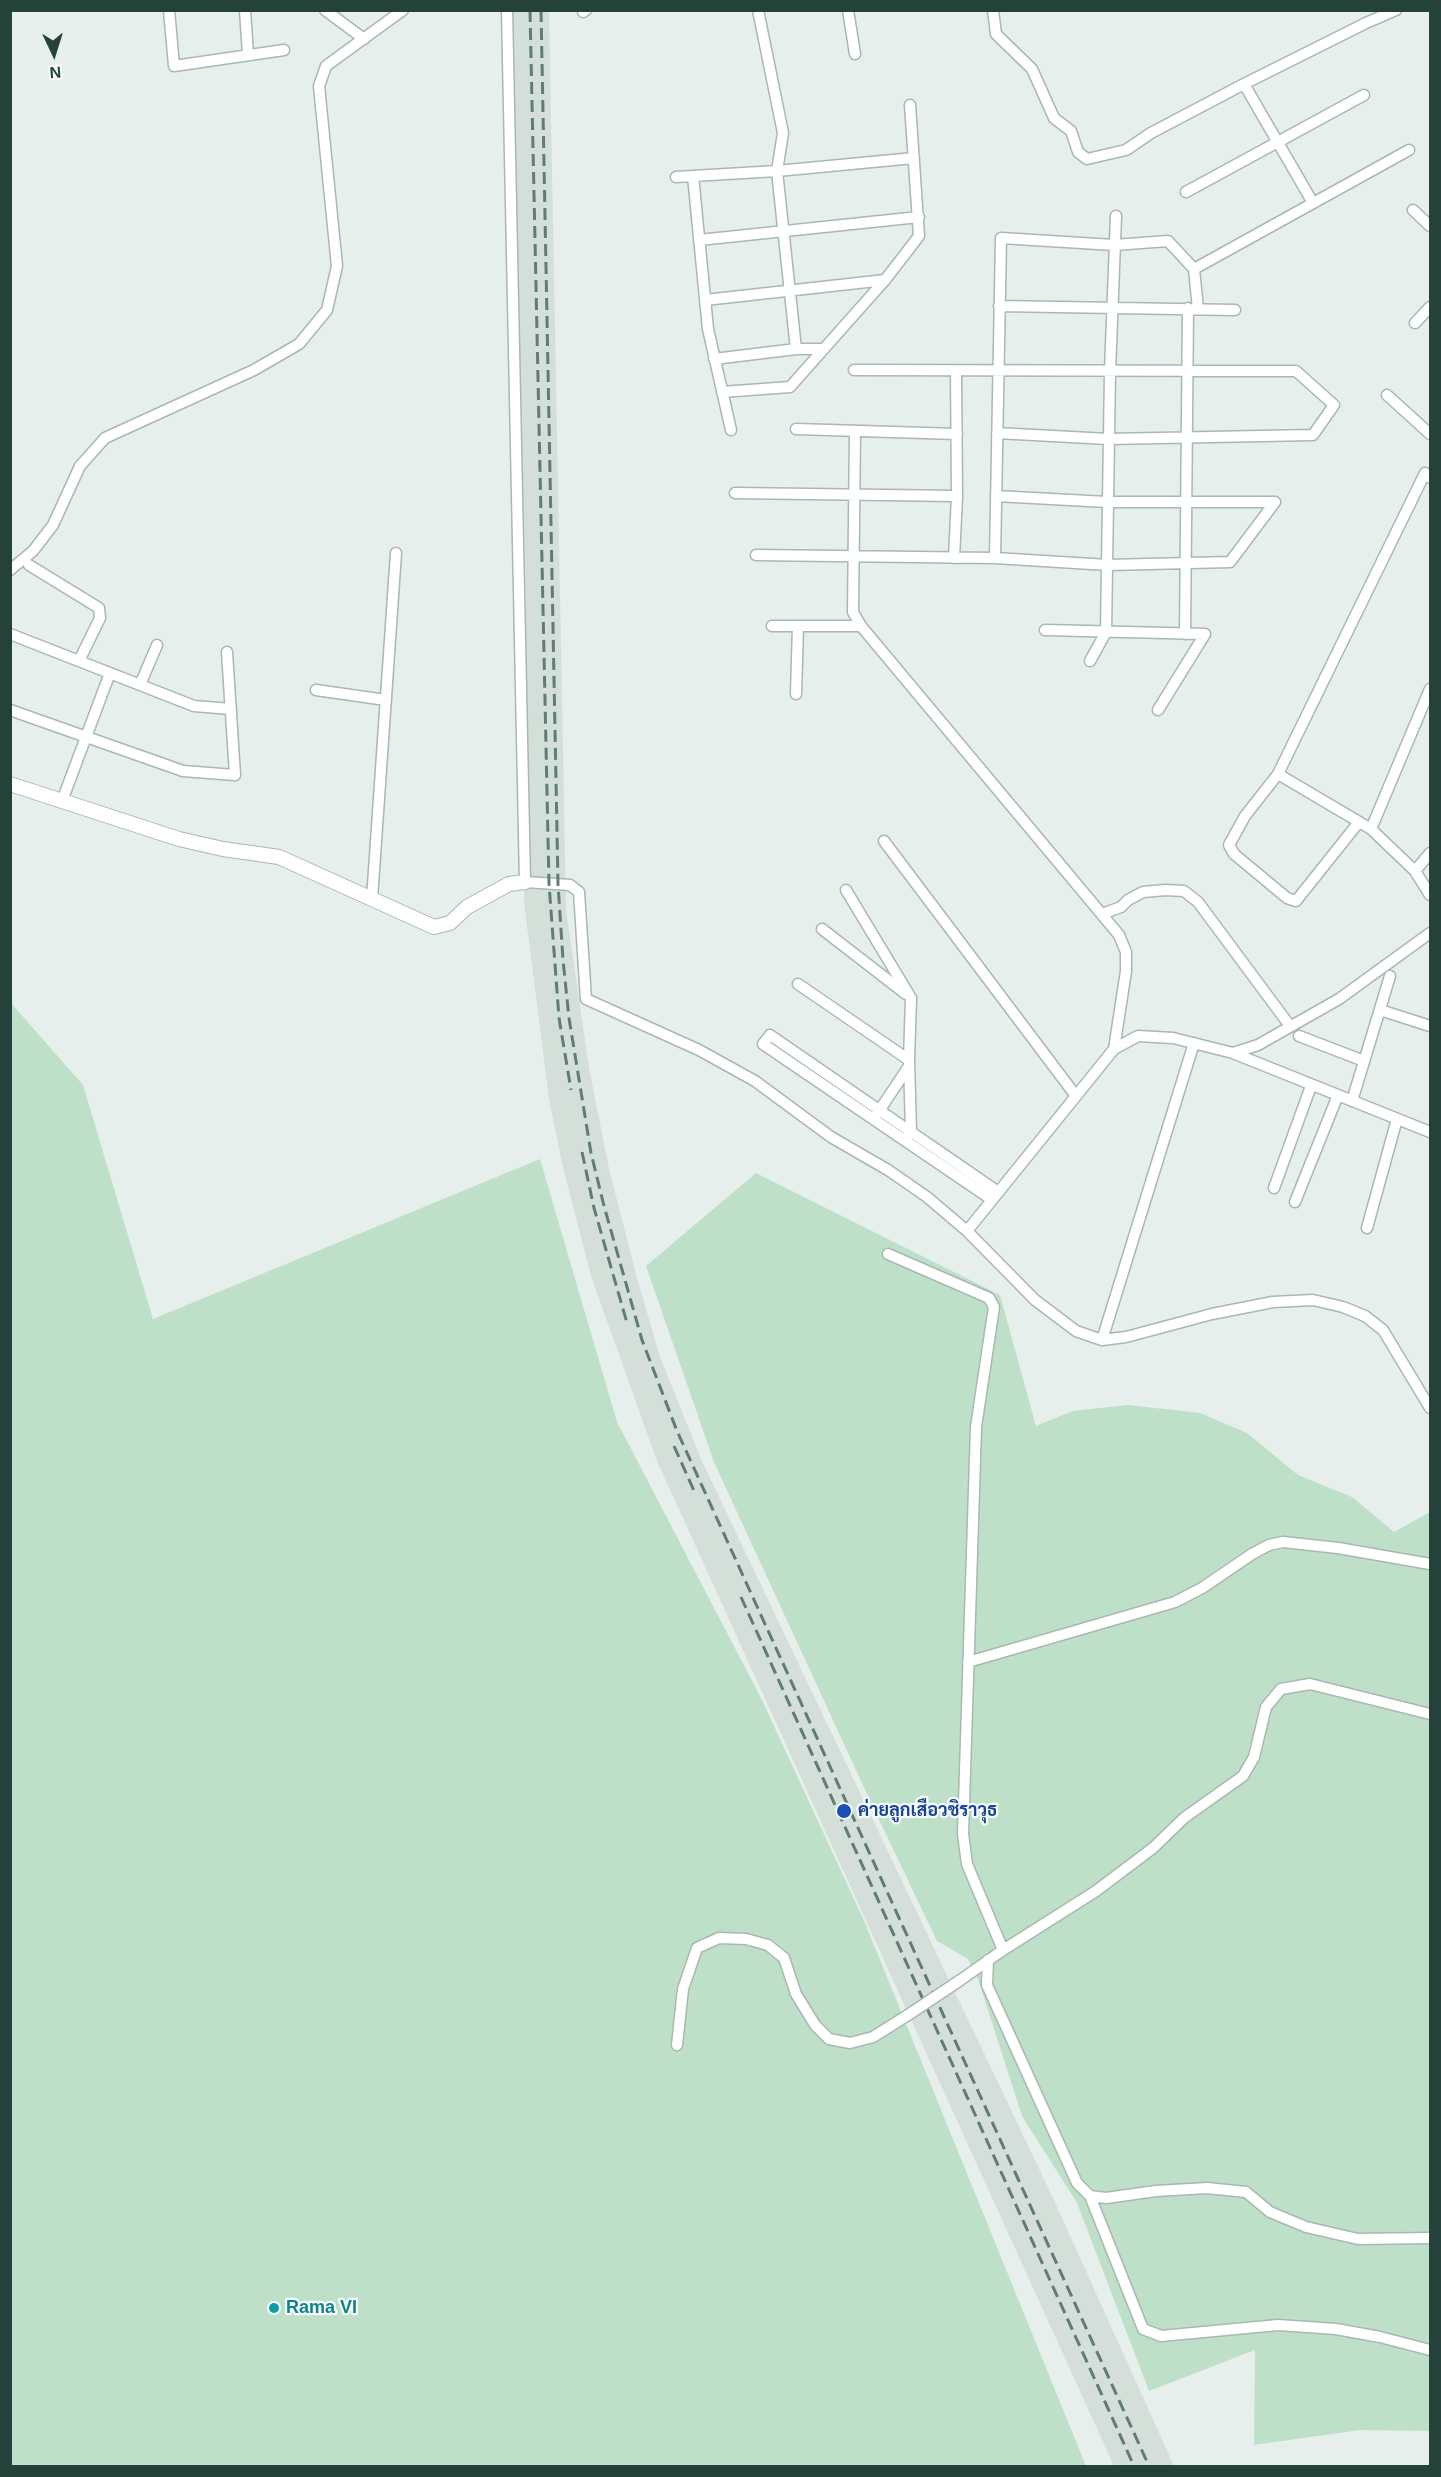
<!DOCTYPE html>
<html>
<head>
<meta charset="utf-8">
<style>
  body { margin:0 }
  #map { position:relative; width:1441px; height:2477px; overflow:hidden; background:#e6efeb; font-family:Helvetica,sans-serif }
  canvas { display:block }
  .frame { position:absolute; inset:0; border:12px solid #24423a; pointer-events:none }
  .north { position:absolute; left:24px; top:24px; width:60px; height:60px; -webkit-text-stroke:4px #f7fbf9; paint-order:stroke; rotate:176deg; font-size:16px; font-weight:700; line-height:24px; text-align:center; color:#24423a }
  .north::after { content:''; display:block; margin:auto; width:21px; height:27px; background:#24423a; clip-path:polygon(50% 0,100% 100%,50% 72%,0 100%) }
</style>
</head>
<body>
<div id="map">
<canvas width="1441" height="2477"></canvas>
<div class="frame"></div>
<div class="north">N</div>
</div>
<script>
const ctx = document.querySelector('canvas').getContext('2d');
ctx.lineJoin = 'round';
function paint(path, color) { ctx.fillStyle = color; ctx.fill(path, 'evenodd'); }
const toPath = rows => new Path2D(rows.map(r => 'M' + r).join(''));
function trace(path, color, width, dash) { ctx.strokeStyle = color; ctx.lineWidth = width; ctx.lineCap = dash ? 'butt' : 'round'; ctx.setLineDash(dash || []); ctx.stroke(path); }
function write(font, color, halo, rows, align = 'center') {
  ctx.font = font + ' Helvetica,Sarabun,sans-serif'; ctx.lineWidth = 4.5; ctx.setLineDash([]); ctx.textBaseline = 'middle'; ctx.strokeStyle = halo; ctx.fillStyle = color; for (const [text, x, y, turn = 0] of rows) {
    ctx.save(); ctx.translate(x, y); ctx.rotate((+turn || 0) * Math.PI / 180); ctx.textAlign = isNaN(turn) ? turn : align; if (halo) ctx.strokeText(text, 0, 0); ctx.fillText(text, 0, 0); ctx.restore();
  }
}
paint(toPath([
  [511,11,549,11,566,910,589,1068,609,1169,637,1278,660,1357,701,1459,1053,2198,1174,2466,1114,2466,657,1461,591,1276,562,1163,549,1099,524,902,526,598]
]), '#d4dfda');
paint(toPath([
  [10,1002,83,1085,153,1319,540,1159,617,1422,762,1700,865,1923,1086,2466,11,2466],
  [756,1173,1000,1295,1036,1426,1073,1411,1128,1405,1200,1413,1247,1433,1298,1475,1352,1497,1394,1532,1430,1512,1430,2431,1360,2430,1254,2445,1255,2350,1149,2391,1077,2203,1022,2116,978,1979,968,1959,937,1941,873,1807,714,1462,646,1266]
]), '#bfe0c8');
const minor = toPath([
  [169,10,174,66,284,50],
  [245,10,248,55],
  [325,10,364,39],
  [507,10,525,882,570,885,579,892,586,999,699,1050,755,1081,831,1137,888,1170,927,1197,967,1231,1035,1300,1076,1331,1102,1340,1126,1337,1212,1314,1273,1302,1313,1300,1343,1307,1365,1316,1383,1330,1430,1408],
  [758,10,783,133,777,171,796,349],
  [848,10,855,54],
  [993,10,996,34,1032,69,1054,118,1071,131,1078,152,1087,159,1126,150,1151,133,1244,84],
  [583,12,586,10],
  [693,176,708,329,731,430],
  [676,177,777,171,914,158],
  [1186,192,1364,95],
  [1313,203,1244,84,1366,23,1396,10],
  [1413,210,1430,226],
  [699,240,919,217],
  [1194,269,1409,150],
  [705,300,885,280],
  [999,306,1235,310],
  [1415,323,1430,307],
  [714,359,796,349,823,349],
  [854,370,1296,371,1334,405,1313,435,1108,439,997,433],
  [722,392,790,387,885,280,919,236,910,105],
  [1387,395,1430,434],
  [796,429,957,434],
  [855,431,853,612,861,626,1119,935,1126,952,1126,971,1114,1049],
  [735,493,957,496],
  [996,496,1107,502,1275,502],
  [756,555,995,558,1108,565,1230,562,1275,502],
  [954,558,957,496,956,371],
  [995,558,1001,238,1114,245,1168,241,1194,269,1198,309],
  [29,565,99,608,100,618,79,661],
  [10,570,33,551,53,525,80,466,105,438,254,370,299,344,327,310,337,266,319,86,326,66,403,10],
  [772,626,861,626],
  [1045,630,1205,634],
  [10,634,194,706,231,709],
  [1185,634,1188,308],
  [1090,661,1106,632,1110,372,1116,216],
  [140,685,157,645],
  [316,690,386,700],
  [796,694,798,626],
  [10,710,183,771,235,775,227,652],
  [1158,710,1205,634],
  [1278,774,1371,829,1415,871,1430,895],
  [62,801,110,673],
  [1359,822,1296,901,1287,898,1234,854,1229,845,1245,816,1278,774,1425,473,1430,478],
  [1371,829,1430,689],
  [884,841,1076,1096],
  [1415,871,1430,853],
  [846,890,911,998,909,1060,911,1132,908,1135],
  [372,899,396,553],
  [1102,914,1121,907,1128,900,1143,892,1166,890,1184,891,1198,902,1290,1026],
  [822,929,906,994],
  [798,984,909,1060],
  [1380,1010,1430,1026],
  [1299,1036,1364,1061],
  [1233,1053,1430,1132],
  [1352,1101,1390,976],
  [877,1114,909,1066],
  [1274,1188,1311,1086],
  [991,1199,763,1044,770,1035,997,1191],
  [1295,1202,1338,1095],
  [1367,1228,1397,1119],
  [967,1231,1114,1049,1138,1036,1173,1038,1233,1053,1258,1045,1339,999,1430,933],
  [888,1254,989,1298,994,1307,976,1427,963,1834,967,1864,1003,1950],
  [1102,1340,1194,1043],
  [968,1662,1175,1602,1202,1588,1252,1554,1269,1545,1283,1542,1338,1548,1430,1564],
  [988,1960,987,1985,1077,2183,1090,2196,1106,2198,1156,2191,1207,2188,1246,2192,1270,2212,1306,2227,1358,2239,1430,2238],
  [959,1981,1003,1950,1096,1891,1153,1848,1184,1818,1243,1776,1254,1757,1266,1707,1281,1689,1310,1684,1430,1714],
  [677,2045,683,1989,697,1948,719,1938,746,1939,768,1945,784,1958,796,1994,815,2025,829,2039,850,2043,873,2037,908,2015],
  [1090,2196,1143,2329,1161,2336,1278,2325,1336,2329,1380,2337,1430,2350]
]);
const tertiary = toPath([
  [10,784,179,839,223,849,279,857,434,927,450,923,467,907,509,884,525,882]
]);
trace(minor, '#a8b8b2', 13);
trace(tertiary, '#a8b8b2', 16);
trace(minor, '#fff', 10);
trace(tertiary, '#fff', 14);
trace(toPath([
  [530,10,549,884,559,1018,571,1090],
  [541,10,558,884,563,960,569,1018,591,1153,604,1206,642,1340,677,1431,1149,2466],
  [582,1152,594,1208,627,1323],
  [674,1446,695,1493],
  [741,1597,1134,2466]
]), '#5f7d75', 3, [12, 6]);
const minorBridge = toPath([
  [908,2015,959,1981]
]);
trace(minorBridge, '#a8b8b2', 13, []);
trace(minorBridge, '#fff', 10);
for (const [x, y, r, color] of [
  [844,1811,8,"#1a4fb4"],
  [274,2308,6,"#0f9aa8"]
]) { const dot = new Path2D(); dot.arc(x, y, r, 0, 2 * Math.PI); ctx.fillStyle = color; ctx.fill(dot); trace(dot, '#f7fbf9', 2); }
write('bold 18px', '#164399', '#f7fbf9', [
  ["ค่ายลูกเสือวชิราวุธ",858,1811]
], 'left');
write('bold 18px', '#0d838f', '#f7fbf9', [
  ["Rama VI",286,2308]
], 'left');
</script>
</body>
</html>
